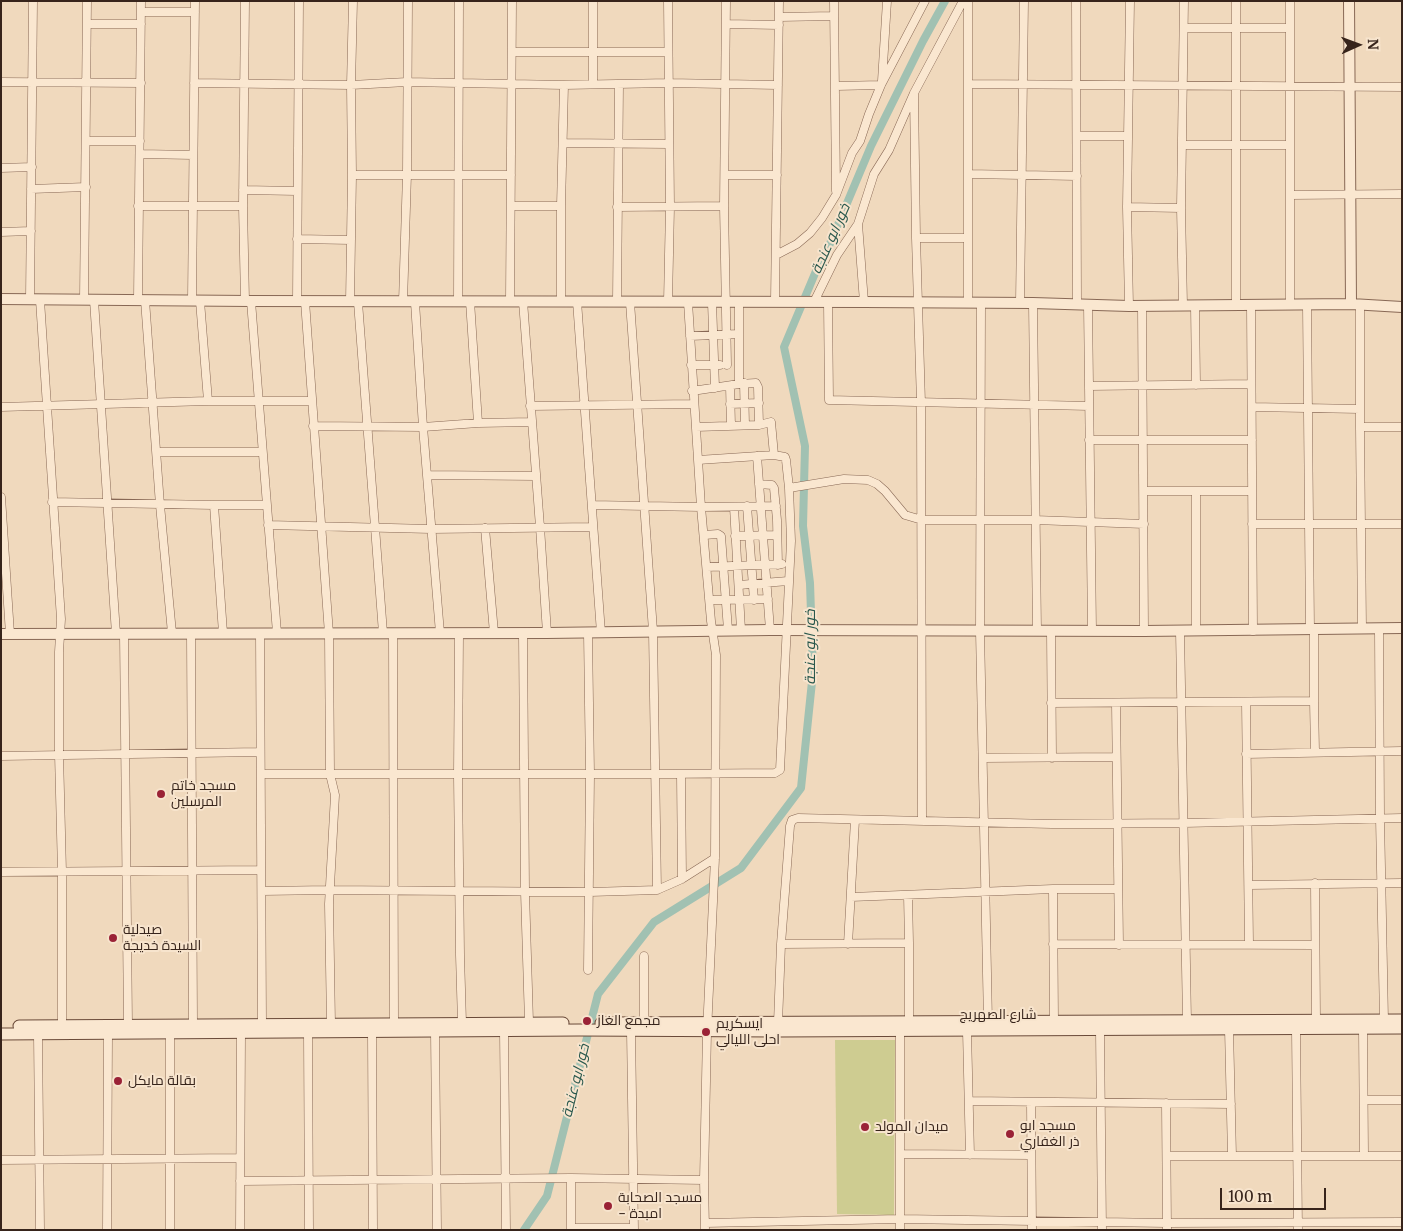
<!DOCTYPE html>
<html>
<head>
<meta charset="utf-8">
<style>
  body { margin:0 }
  #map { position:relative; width:1403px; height:1231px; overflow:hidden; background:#f0d9bd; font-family:Merriweather,serif }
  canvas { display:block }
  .frame { position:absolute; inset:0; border:2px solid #37241b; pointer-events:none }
  .north { position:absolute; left:1333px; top:20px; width:50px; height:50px; -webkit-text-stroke:4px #f7e4cd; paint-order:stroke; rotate:88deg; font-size:14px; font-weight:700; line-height:20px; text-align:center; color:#37241b }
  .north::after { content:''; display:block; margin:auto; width:18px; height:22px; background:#37241b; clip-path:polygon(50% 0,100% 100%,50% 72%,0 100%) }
  .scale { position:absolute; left:1220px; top:1188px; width:106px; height:22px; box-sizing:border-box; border:2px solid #37241b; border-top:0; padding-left:6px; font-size:15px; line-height:18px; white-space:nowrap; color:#37241b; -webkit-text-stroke:4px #f7e4cd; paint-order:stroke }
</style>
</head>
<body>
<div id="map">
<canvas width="1403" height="1231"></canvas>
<div class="frame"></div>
<div class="north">N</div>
<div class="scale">100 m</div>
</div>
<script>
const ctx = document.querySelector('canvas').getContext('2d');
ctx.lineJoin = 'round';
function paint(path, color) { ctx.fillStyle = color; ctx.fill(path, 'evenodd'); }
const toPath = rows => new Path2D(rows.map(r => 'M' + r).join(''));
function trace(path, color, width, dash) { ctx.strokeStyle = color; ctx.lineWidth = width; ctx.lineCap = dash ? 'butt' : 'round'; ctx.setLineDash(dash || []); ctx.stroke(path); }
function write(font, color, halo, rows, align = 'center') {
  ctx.font = font + ' Merriweather,Cairo,serif'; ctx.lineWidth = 4; ctx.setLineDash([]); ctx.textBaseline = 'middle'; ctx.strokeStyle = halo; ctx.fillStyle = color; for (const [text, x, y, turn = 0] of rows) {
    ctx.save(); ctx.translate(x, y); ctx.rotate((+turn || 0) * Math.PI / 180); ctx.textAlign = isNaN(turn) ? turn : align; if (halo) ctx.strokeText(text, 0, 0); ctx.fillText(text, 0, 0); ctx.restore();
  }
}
paint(toPath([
  [835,1040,895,1040,894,1215,837,1214]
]), '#cecc91');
trace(toPath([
  [524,1230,547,1196,598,994,654,922,741,868,801,788,813,672,810,583,803,526,805,446,784,347,816,271,829,246,871,146,923,41,945,1]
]), '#a1c1b2', 8);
const minor = toPath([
  [668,1,670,207,668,302],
  [726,1,724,206,727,365],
  [834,1,836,191],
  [1076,1,1077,305],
  [1236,1,1236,305],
  [1290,1,1290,304],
  [141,12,195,12],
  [779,17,834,16],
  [87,24,141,24],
  [726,24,779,25],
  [1184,28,1290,28],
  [512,52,667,52],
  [882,81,887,1],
  [1,82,141,83],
  [194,83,351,85,407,82,564,85,669,83,778,85],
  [593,84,593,1],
  [968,84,1402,87],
  [836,86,881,85],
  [914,93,916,238,921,403,922,820],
  [1077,136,1127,136],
  [86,141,140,141],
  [563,143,669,144],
  [1182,145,1289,145],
  [140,154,193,155],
  [1,168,32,167],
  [968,174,1077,176],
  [352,175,511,175],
  [725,175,777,175],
  [31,189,86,187],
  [243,190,297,191],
  [1290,195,1402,194],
  [138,206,243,206],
  [511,206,561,206],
  [617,207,724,206],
  [1127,207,1181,208],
  [858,224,864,302],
  [1,232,31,231],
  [916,238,967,238],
  [297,239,351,240],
  [776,255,797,244,810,233,822,218,836,195,852,153,860,141,869,114,881,85,925,1],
  [30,300,33,1],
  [40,300,61,619,59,652,59,754,62,872,62,1025],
  [84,300,87,1],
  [94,300,116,634],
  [138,300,141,1],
  [145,300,160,505,172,633],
  [192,301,195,1],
  [200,301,208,401],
  [245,301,243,206,245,1],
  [251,301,277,633],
  [297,301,299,1],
  [305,301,329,634,330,774,335,795,329,904,331,1024],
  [458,301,459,1],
  [470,301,478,423],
  [510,301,512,1],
  [523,301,540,527,547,633],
  [561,301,561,206,564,85],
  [577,301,601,633],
  [775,301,779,1],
  [350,302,352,175,351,85,353,1],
  [358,302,383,633],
  [403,302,407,174,408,1],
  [415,302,423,427,440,633],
  [617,302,619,84],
  [630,302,653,631,657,890],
  [688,302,701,507,711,621,716,655,715,858,707,1032,704,1180,705,1230],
  [712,302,715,388],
  [739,302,739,384],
  [814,302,837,255,858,224,874,174,889,150,914,93,963,1],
  [828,302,829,400,1089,406],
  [968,303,968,1],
  [981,303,980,631,988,1022],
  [1020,303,1024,1],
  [1033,303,1037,631],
  [1088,305,1092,631],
  [1183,305,1181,208,1184,1],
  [1195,305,1196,385],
  [1251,305,1253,631],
  [1307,305,1310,630],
  [1360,305,1360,427,1362,628],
  [1129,306,1127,207,1130,1],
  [1142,306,1144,631],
  [690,336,739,334],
  [691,365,720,365],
  [744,383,745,425],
  [730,386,731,426],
  [1089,386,1251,384],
  [692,391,739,384,756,383,758,387,759,425],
  [730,404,759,403],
  [530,406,694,404],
  [1,407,208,401,311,401],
  [1252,407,1360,409],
  [313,426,423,427,478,423,532,422],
  [696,427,759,425,771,422,774,455],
  [1360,427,1402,427],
  [1089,440,1252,440],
  [157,452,262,452],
  [757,456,770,630],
  [427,475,536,476],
  [759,484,772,485,774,488,777,520,778,565],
  [789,488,844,479,868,480,877,484,885,491,905,515,922,520,1035,520,1144,524],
  [1144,491,1252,491],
  [1196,491,1196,631],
  [1,497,10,634],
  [52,502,214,505,266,505],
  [214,505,223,633],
  [592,505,701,507,776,506],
  [747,506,754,600],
  [734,507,741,630],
  [1252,524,1402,524],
  [268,525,431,529,593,527],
  [485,528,494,633],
  [704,535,718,534,721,536,728,630],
  [735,536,777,535],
  [707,567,782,564],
  [739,585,788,581],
  [710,600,768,599],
  [1379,629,1380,818,1384,1020],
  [1051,631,1052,758],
  [1180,631,1187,1021],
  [191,633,193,1024],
  [260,633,262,1025],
  [393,633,394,1023],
  [523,633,525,892,529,1022],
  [588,633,590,774,588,970],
  [124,634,128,1025],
  [459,634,458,775,460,955,462,1023],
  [1314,701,1315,752],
  [1246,702,1249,944],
  [1051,703,1314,701,1314,629],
  [1116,703,1119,945],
  [1246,754,1402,751],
  [1,756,260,752],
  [983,758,1116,757],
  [261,774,654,774,775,773,780,770,791,541,789,488,786,460,785,457,774,455,698,460],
  [681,774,682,879],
  [1,872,261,870],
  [1315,883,1316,1021],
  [1249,885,1402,883],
  [1053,889,1054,1022],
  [262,891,329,890,590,892,657,890,682,879,715,858],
  [851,897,1053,889,1118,889],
  [781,944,909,943,908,895],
  [848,944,855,820],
  [1053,944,1315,945],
  [644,1022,644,956],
  [909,1022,909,943],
  [778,1023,781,944,790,826,792,820,798,818,1052,824,1184,823,1402,818],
  [1363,1028,1364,1156],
  [1229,1029,1232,1156],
  [1296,1029,1298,1230],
  [1100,1030,1102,1230],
  [435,1031,437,1230],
  [504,1031,506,1230],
  [631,1031,634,1230],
  [967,1031,970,1155],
  [308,1032,309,1230],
  [372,1032,373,1230],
  [38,1034,40,1230],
  [1364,1100,1402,1100],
  [969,1101,1231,1104],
  [1031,1102,1032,1230],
  [1166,1103,1167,1230],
  [900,1154,1031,1155],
  [1167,1156,1402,1156],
  [1,1160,240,1158],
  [240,1181,571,1178,704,1180],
  [705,1223,900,1219,1167,1223,1402,1222],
  [571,1228,634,1228],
  [107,1230,108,1034],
  [170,1230,170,1034],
  [240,1230,241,1033],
  [571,1230,571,1178],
  [900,1230,900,1031]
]);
const tertiary = toPath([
  [1349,1,1351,304,1402,307],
  [1,299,251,301,864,302,1033,303,1129,306,1351,304],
  [1,634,547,633,770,630,1144,631,1402,628]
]);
const secondary = toPath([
  [601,1023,1402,1020],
  [19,1026,563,1023],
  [1,1034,579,1030,778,1031,1402,1028]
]);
trace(minor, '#886855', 9);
trace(tertiary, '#886855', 12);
trace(secondary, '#6a4a39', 13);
trace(minor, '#fae7d0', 8);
trace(tertiary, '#fae7d0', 10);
trace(secondary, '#fae7d0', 11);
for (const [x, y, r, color] of [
  [161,794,5,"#9a2236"],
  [113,938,5,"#9a2236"],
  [587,1021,5,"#9a2236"],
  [706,1032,5,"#9a2236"],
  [118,1081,5,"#9a2236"],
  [865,1127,5,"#9a2236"],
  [1010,1134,5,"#9a2236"],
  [608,1206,5,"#9a2236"]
]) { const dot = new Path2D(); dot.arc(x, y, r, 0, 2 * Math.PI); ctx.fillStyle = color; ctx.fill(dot); trace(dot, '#f7e4cd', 2); }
write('14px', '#37241b', '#f7e4cd', [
  ["مسجد خاتم",171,786],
  ["المرسلين",171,802],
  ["صيدلية",123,930],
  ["السيدة خديجة",123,946],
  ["مجمع الغاز",597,1021],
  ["ايسكريم",716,1024],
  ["احلى الليالي",716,1040],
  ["بقالة مايكل",128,1081],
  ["مسجد ابو",1020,1126],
  ["ذر الغفاري",1020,1142],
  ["ميدان المولد",875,1127],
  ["مسجد الصحابة",618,1198],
  ["- امبدة",618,1214]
], 'left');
write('14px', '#37241b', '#f7e4cd', [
  ["شارع الصهريج",998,1015]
]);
write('italic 15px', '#29584d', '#f7e4cd', [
  ["خور ابو عنجة",831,239,-66],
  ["خور ابو عنجة",811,647,-90],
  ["خور ابو عنجة",576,1081,-76]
]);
</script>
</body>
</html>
